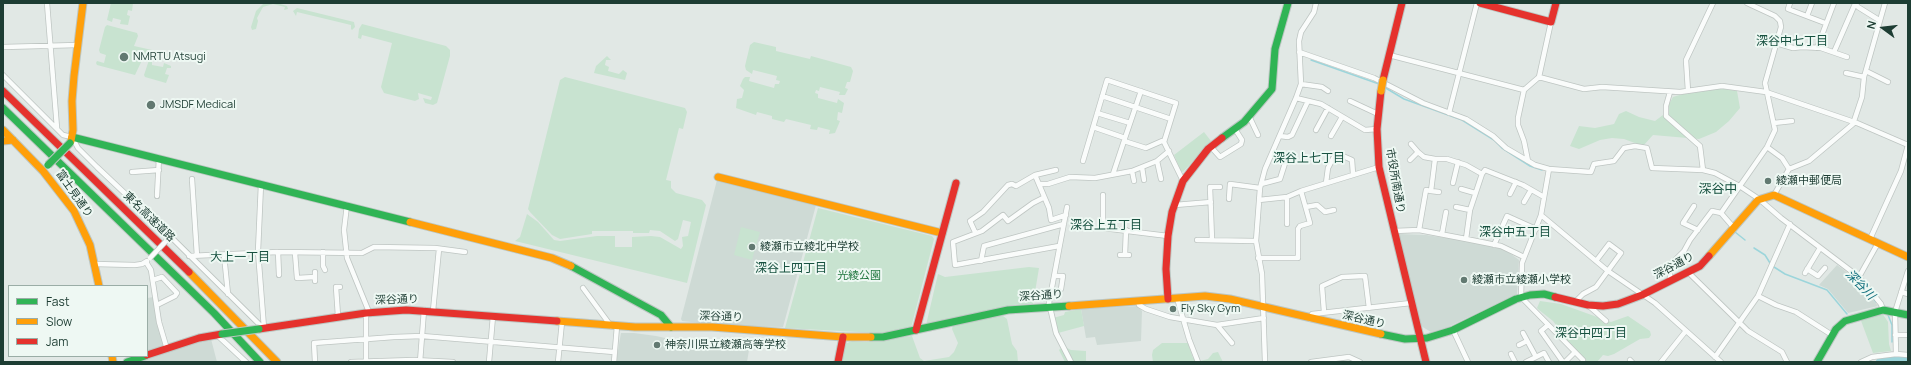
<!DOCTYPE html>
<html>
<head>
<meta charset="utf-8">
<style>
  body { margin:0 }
  #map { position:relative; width:1911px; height:365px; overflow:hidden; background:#e1e8e5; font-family:Manrope,sans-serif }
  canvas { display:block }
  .frame { position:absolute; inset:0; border:4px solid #1d3d33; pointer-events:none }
  .legend { position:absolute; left:8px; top:285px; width:140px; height:72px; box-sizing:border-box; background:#eef8f3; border:1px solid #9aada6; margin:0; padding:5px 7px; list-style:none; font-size:12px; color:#1d3d33 }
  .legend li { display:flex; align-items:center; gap:8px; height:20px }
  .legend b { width:20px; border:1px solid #9aada6 }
  .north { position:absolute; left:1863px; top:8px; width:40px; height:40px; -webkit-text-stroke:3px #eef8f3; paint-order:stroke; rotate:285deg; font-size:11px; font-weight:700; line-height:16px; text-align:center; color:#1d3d33 }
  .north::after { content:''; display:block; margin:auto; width:14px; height:18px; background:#1d3d33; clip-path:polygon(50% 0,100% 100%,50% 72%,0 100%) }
</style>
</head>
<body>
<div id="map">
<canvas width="1911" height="365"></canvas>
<div class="frame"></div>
<ul class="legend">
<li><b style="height:5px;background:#30b455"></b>Fast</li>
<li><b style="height:5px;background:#ff9f0a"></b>Slow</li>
<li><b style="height:5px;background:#e5322d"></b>Jam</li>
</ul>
<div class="north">N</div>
</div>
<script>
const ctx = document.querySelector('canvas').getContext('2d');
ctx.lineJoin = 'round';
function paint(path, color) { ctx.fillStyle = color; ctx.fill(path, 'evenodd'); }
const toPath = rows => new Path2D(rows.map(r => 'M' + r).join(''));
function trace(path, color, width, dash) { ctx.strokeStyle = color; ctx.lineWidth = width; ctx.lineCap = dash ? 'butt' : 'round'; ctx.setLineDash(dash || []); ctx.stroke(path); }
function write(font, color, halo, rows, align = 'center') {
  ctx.font = font + ' Manrope,"Noto Sans JP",sans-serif'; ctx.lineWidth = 4; ctx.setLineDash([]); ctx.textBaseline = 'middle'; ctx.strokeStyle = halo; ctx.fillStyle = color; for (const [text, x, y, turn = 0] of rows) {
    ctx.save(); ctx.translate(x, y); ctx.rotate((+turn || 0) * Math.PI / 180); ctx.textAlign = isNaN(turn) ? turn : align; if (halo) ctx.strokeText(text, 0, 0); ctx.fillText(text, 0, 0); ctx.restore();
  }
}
paint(toPath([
  [717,180,816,205,783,327,729,326,682,321,681,319],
  [1399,234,1426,235,1446,238,1449,237,1494,246,1507,251,1519,260,1517,294,1448,327,1431,332,1421,326],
  [1837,265,1856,279,1878,306,1848,313,1828,289,1819,285],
  [154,297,164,345,147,351,147,298],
  [1138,306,1142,311,1141,341,1097,345,1095,337,1086,338,1081,309],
  [621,333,634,333,656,336,719,350,722,348,749,350,747,362,616,362],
  [211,339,217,362,140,362,191,344]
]), '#cedad5');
paint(toPath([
  [111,3,133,3,132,11,128,10,127,15,130,16,128,25,120,24,121,20,113,18,112,22,107,20],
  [264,3,277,3,287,6,288,9,284,10,285,7,273,4,263,7,257,18,258,21,256,29,252,30,251,27,256,11],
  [297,8,354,22,355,27,352,30,351,29,351,25,297,12,296,16,293,11],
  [362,24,446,46,450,50,450,56,437,103,433,105,425,103,423,98,431,100,432,97,418,93,419,99,415,101,384,93,381,87,392,43,362,35,361,39,358,38,359,29],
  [107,25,137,33,138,36,134,46,170,54,173,56,174,59,169,61,147,56,144,56,135,75,97,65,96,63,97,61,104,63,106,55,100,53,99,50,105,27],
  [754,42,776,47,776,51,810,59,811,56,851,67,853,71,850,82,847,82,845,88,848,89,845,95,839,95,840,92,820,87,819,91,816,90,815,93,818,94,818,98,837,103,838,99,844,103,842,113,838,112,837,120,840,121,835,133,829,134,830,130,818,127,817,130,810,129,811,125,786,119,784,122,772,119,772,116,757,112,756,115,736,108,737,99,742,98,744,90,740,86,743,79,745,77,750,77,749,81,774,88,775,84,779,84,780,81,776,80,777,76,753,70,752,74,746,70,745,66,750,45],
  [607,56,611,60,606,60,605,65,609,67,608,71,619,74,623,70,627,73,625,80,594,73,596,66],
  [149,60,152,61,152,65,163,67,164,63,171,66,171,68,167,68,165,74,169,75,166,83,145,77,144,75],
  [565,77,685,108,687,112,683,129,679,128,666,180,671,181,671,188,676,193,702,200,706,205,687,283,515,241,520,237,527,214,538,222,554,240,560,241,597,236,615,236,615,247,632,247,632,237,651,236,660,237,681,249,683,246,682,237,688,236,691,222,683,220,678,239,675,241,660,231,650,230,649,233,633,233,633,231,592,231,592,234,560,239,552,235,530,212,528,209,560,80],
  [1718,88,1737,91,1740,108,1729,121,1716,132,1699,139,1653,135,1643,146,1624,139,1612,138,1600,140,1579,149,1570,146,1579,126,1595,128,1614,124,1619,114,1626,111,1639,117,1655,121,1663,115,1673,97,1695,90],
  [1204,132,1211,141,1183,172,1181,171,1174,155],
  [818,208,932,236,934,239,911,328,890,333,877,333,785,328],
  [741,227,760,232,752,260,734,255],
  [1029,267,1039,268,1033,304,1012,305,926,325,938,274,945,277],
  [1540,301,1561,304,1611,322,1628,316,1650,331,1651,335,1649,338,1640,339,1614,354,1608,356,1603,355,1597,362,1587,362,1554,328,1556,325,1553,321,1539,310,1537,308],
  [1081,309,1084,326,1058,333,1053,318,1064,315,1065,312],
  [1882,313,1888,322,1889,344,1891,351,1873,353,1860,318],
  [996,316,1003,316,1007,319,1012,344,1017,351,1018,362,842,362,845,344,852,341,866,342,912,336,920,358,924,361,949,357,954,352,958,343,952,329,953,325],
  [1162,343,1188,343,1193,358,1200,361,1208,359,1213,353,1218,352,1223,362,1153,362,1152,355,1153,350],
  [1065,347,1071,350,1086,351,1086,362,1065,362,1059,350,1061,348]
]), '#c8e3d0');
trace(toPath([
  [1311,60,1379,84],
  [1384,87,1404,99,1462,120,1494,140,1502,148,1530,166,1542,170],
  [1735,232,1745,240],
  [1754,248,1765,255,1770,263],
  [1774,267,1785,274,1827,290,1847,314],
  [1855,277,1876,302],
  [1888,315,1892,325,1892,342],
  [1901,358,1905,361]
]), '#9cd5db', 1.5);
trace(toPath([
  [1880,362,1890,360,1908,361]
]), '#9cd5db', 8);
const street = toPath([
  [47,3,57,128],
  [1790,3,1788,9,1825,23],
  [1855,3,1858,7,1879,20],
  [1807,16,1812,3],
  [1776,43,1793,48,1802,47,1821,48,1847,57],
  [3,47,78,45],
  [1817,48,1834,3],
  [1299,52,1374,78,1423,103,1466,119,1493,136,1506,148,1535,165,1549,169,1591,172,1594,164,1614,161,1624,148,1635,146,1647,148,1652,168,1703,170,1715,173,1741,187,1759,199,1781,218,1859,277,1881,304,1883,310],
  [1834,52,1855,4],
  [1389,55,1524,90],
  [1866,71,1888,82],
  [1846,73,1864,77],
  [3,75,63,135,72,137,78,148,97,167,171,237,263,328],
  [1539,77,1584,89,1602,87,1680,92,1722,86,1766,92,1857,123,1908,145],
  [1301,84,1322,87,1328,91],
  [1688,91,1686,60,1713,3],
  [1670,92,1666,106,1666,116,1700,146,1703,170],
  [1102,96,1171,119],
  [1296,98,1321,104,1365,130,1377,129],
  [1350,101,1378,114],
  [1097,113,1130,123],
  [1449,113,1477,3],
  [1249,116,1258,135],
  [1774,123,1792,121],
  [1093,127,1125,138,1113,174],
  [1316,130,1328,108],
  [1280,136,1288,137,1292,135,1308,101],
  [1331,136,1342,117],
  [1125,138,1141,91],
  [1124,141,1146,148,1162,141,1164,142],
  [1411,144,1418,152],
  [1211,147,1220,157,1241,144,1242,140,1235,129],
  [1767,147,1782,158,1789,169],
  [1410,160,1418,152,1424,157,1435,159,1447,159,1466,165,1482,174],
  [1083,161,1107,80,1176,103,1164,142,1183,181],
  [1157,161,1161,179],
  [1528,161,1524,141,1518,125,1518,118,1524,90,1539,77,1551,22],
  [1142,167,1144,180],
  [1549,169,1541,215,1522,263,1521,297,1583,360],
  [1132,171,1134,181],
  [132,172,159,170],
  [1035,175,1049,208,1051,220,1066,215],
  [192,179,197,256],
  [1326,183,1328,168,1336,153,1352,160,1353,174],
  [1453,183,1458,162],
  [261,184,258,251,264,328],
  [1039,184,1048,184,1070,177,1095,178,1132,171,1157,161,1169,151],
  [1261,184,1280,179,1287,157,1273,153],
  [1461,189,1475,193],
  [1431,191,1439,192],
  [1510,194,1516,182],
  [1103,195,1103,228,1168,236],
  [1774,195,1789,169,1809,161,1853,124,1862,97,1864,77,1885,3],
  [157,196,159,158],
  [1287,197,1287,224],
  [1043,198,1033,203,1008,221,1003,215,982,231,953,242,955,265,1059,246],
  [1229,199,1230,184,1260,188],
  [1259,200,1287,197,1301,191,1379,167],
  [1524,202,1531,190],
  [347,205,344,230,347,258,369,312],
  [1175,205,1211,202],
  [1694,206,1683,223,1698,230],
  [1067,207,1049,303,1056,333,1071,362],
  [1306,207,1317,205,1325,212,1334,210],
  [1456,207,1470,210],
  [1721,213,1767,147,1775,130,1765,83,1781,27,1780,21,1775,16,1747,3],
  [1541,215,1608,271,1655,303,1721,362],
  [1419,230,1426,190,1431,191,1435,159],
  [1394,231,1419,230,1466,239,1501,246,1524,257],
  [975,232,970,221,983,212,1008,185,1012,184,1016,186,1035,175,1056,170],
  [1442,234,1446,212],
  [1466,239,1470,210,1482,174,1485,170,1523,185,1544,197],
  [1870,239,1901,171,1908,145],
  [1197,240,1256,241],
  [1212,240,1210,187,1220,187],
  [1494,245,1507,216,1536,229],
  [278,252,279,275],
  [323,252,323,266,325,270],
  [295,253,297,278,315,277],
  [224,255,228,294],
  [1120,255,1129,255],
  [1125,255,1126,230],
  [189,256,278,252,362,253,374,247,435,248,465,252],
  [1258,258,1298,258,1298,229,1300,226,1310,223,1301,191],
  [981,261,984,246,1064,224],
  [146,262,151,270,159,322,167,349],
  [95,264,135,265,142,264,147,261],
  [1807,269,1818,276,1825,268],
  [315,272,315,281],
  [1689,273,1748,331,1782,352,1787,362],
  [1805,273,1820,248],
  [1054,276,1063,276,1061,289],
  [1859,277,1878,243],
  [153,280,162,277,177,293,175,296,157,305],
  [1670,281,1670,272,1673,262,1684,251,1690,240,1712,211,1721,213,1734,228],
  [583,288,611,326],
  [1901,292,1908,294],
  [1758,296,1776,305,1796,312,1832,335],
  [1177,298,1189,339,1198,362],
  [1138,301,1139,305,1146,309,1170,317,1217,325,1232,343],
  [1575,302,1583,294,1596,287,1621,253,1609,244,1596,261],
  [1589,306,1606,321],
  [433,311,439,249],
  [1324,312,1322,286,1342,277,1365,276,1369,308],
  [366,313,366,362],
  [338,316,336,287,340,287],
  [1310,319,1312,314,1411,303],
  [1217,325,1264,318],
  [1548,325,1541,331,1563,362],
  [1453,330,1468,362],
  [1523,333,1536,357],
  [217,335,246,362],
  [1895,335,1908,335],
  [1519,345,1527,341],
  [1511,354,1515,362],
  [1896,354,1895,312,1908,271],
  [1715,357,1758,296,1790,224],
  [1630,360,1632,362],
  [315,362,314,343,394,337,422,336,614,352],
  [351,362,414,360,453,362],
  [420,362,424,310],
  [489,362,493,316],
  [558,362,562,322],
  [614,362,617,326],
  [1265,362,1262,274,1256,241,1260,188,1265,169,1296,98,1301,84,1299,41,1301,32,1314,12,1316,3],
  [1311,362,1349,357,1360,362],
  [1526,362,1544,353,1549,362],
  [1565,362,1575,352],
  [1661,362,1685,332],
  [1861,362,1872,357,1896,354,1908,355]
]);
const fast = toPath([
  [3,108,214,313,260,362],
  [72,137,410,222],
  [1222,138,1244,122,1272,89,1275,49,1288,3],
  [571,266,661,315,671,327],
  [1381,334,1405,339,1427,338,1453,330,1516,299,1530,295,1544,294,1555,297],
  [871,337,883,337,1008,310,1069,306],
  [127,362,145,356],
  [1817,362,1836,329,1845,321,1883,310,1908,315]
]);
const slow = toPath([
  [3,130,43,171,74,211,90,245,99,286],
  [3,141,13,140],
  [71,141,73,130,72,101,74,76,83,3],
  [718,177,942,233],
  [410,222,552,258,571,266],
  [1709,256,1758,200,1774,195,1908,257],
  [189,272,277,362],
  [1069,306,1205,296,1230,299,1381,334],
  [557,321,635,327,712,327,843,337,871,337],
  [112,356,113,362]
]);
const jam = toPath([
  [1480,3,1551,22,1556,3],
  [1383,80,1402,3],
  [3,91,189,272],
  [1381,91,1377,129,1379,167,1426,362],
  [1555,297,1588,305,1603,306,1618,304,1642,295,1700,266,1709,256],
  [1168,299,1166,269,1168,236,1172,212,1183,181,1208,149,1222,138],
  [259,329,366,313,406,310,557,321],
  [916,330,956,183],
  [147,355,199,338,222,334],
  [838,362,843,337]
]);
trace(street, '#bec5c2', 6);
trace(fast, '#bcc6c2', 9);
trace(slow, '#bcc6c2', 9);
trace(jam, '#bcc6c2', 9);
trace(street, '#fafcfb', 4.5);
trace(fast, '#30b455', 7);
trace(slow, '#ff9f0a', 7);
trace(jam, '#e5322d', 7);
const streetBridge = toPath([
  [150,258,168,239]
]);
const fastBridge = toPath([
  [48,165,70,143],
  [222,334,259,329]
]);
const slowBridge = toPath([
  [1381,91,1383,80]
]);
trace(streetBridge, '#bec5c2', 6, []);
trace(fastBridge, '#bcc6c2', 9, []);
trace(slowBridge, '#bcc6c2', 9, []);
trace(streetBridge, '#fafcfb', 4.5);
trace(fastBridge, '#30b455', 7);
trace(slowBridge, '#ff9f0a', 7);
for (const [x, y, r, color] of [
  [124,57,5,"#627971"],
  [151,105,5,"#627971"],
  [1768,181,4,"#627971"],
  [752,247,4,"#627971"],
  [1464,280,4,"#627971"],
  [1173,309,4,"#627971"],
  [657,345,4,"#627971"]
]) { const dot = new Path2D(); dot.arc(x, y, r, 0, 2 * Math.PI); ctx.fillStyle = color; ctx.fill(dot); trace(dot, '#eef8f3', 1.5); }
write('11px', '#1d3d33', '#eef8f3', [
  ["NMRTU Atsugi",133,57],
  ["JMSDF Medical",160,105],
  ["綾瀬中郵便局",1776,181],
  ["綾瀬市立綾北中学校",760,247],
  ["綾瀬市立綾瀬小学校",1472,280],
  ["Fly Sky Gym",1181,309],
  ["神奈川県立綾瀬高等学校",665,345]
], 'left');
write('11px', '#1d3d33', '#eef8f3', [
  ["市役所南通り",1395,181,80],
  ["富士見通り",74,194,55],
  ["東名高速道路",149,217,44],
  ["深谷通り",1674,266,-28],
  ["深谷通り",1041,296,-4],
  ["深谷通り",397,300,-2],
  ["深谷通り",721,317,2],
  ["深谷通り",1364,320,13]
]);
write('11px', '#237841', '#eef8f3', [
  ["光綾公園",859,276]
]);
write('12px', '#175140', '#eef8f3', [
  ["深谷中七丁目",1792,42],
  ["深谷上七丁目",1309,159],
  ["深谷上五丁目",1106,226],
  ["深谷中五丁目",1515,233],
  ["大上一丁目",240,258],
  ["深谷上四丁目",791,269],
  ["深谷中四丁目",1591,334]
]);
write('italic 12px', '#12707e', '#eef8f3', [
  ["深谷川",1860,285,46]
]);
write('13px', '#175140', '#eef8f3', [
  ["深谷中",1718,189]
]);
</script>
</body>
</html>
